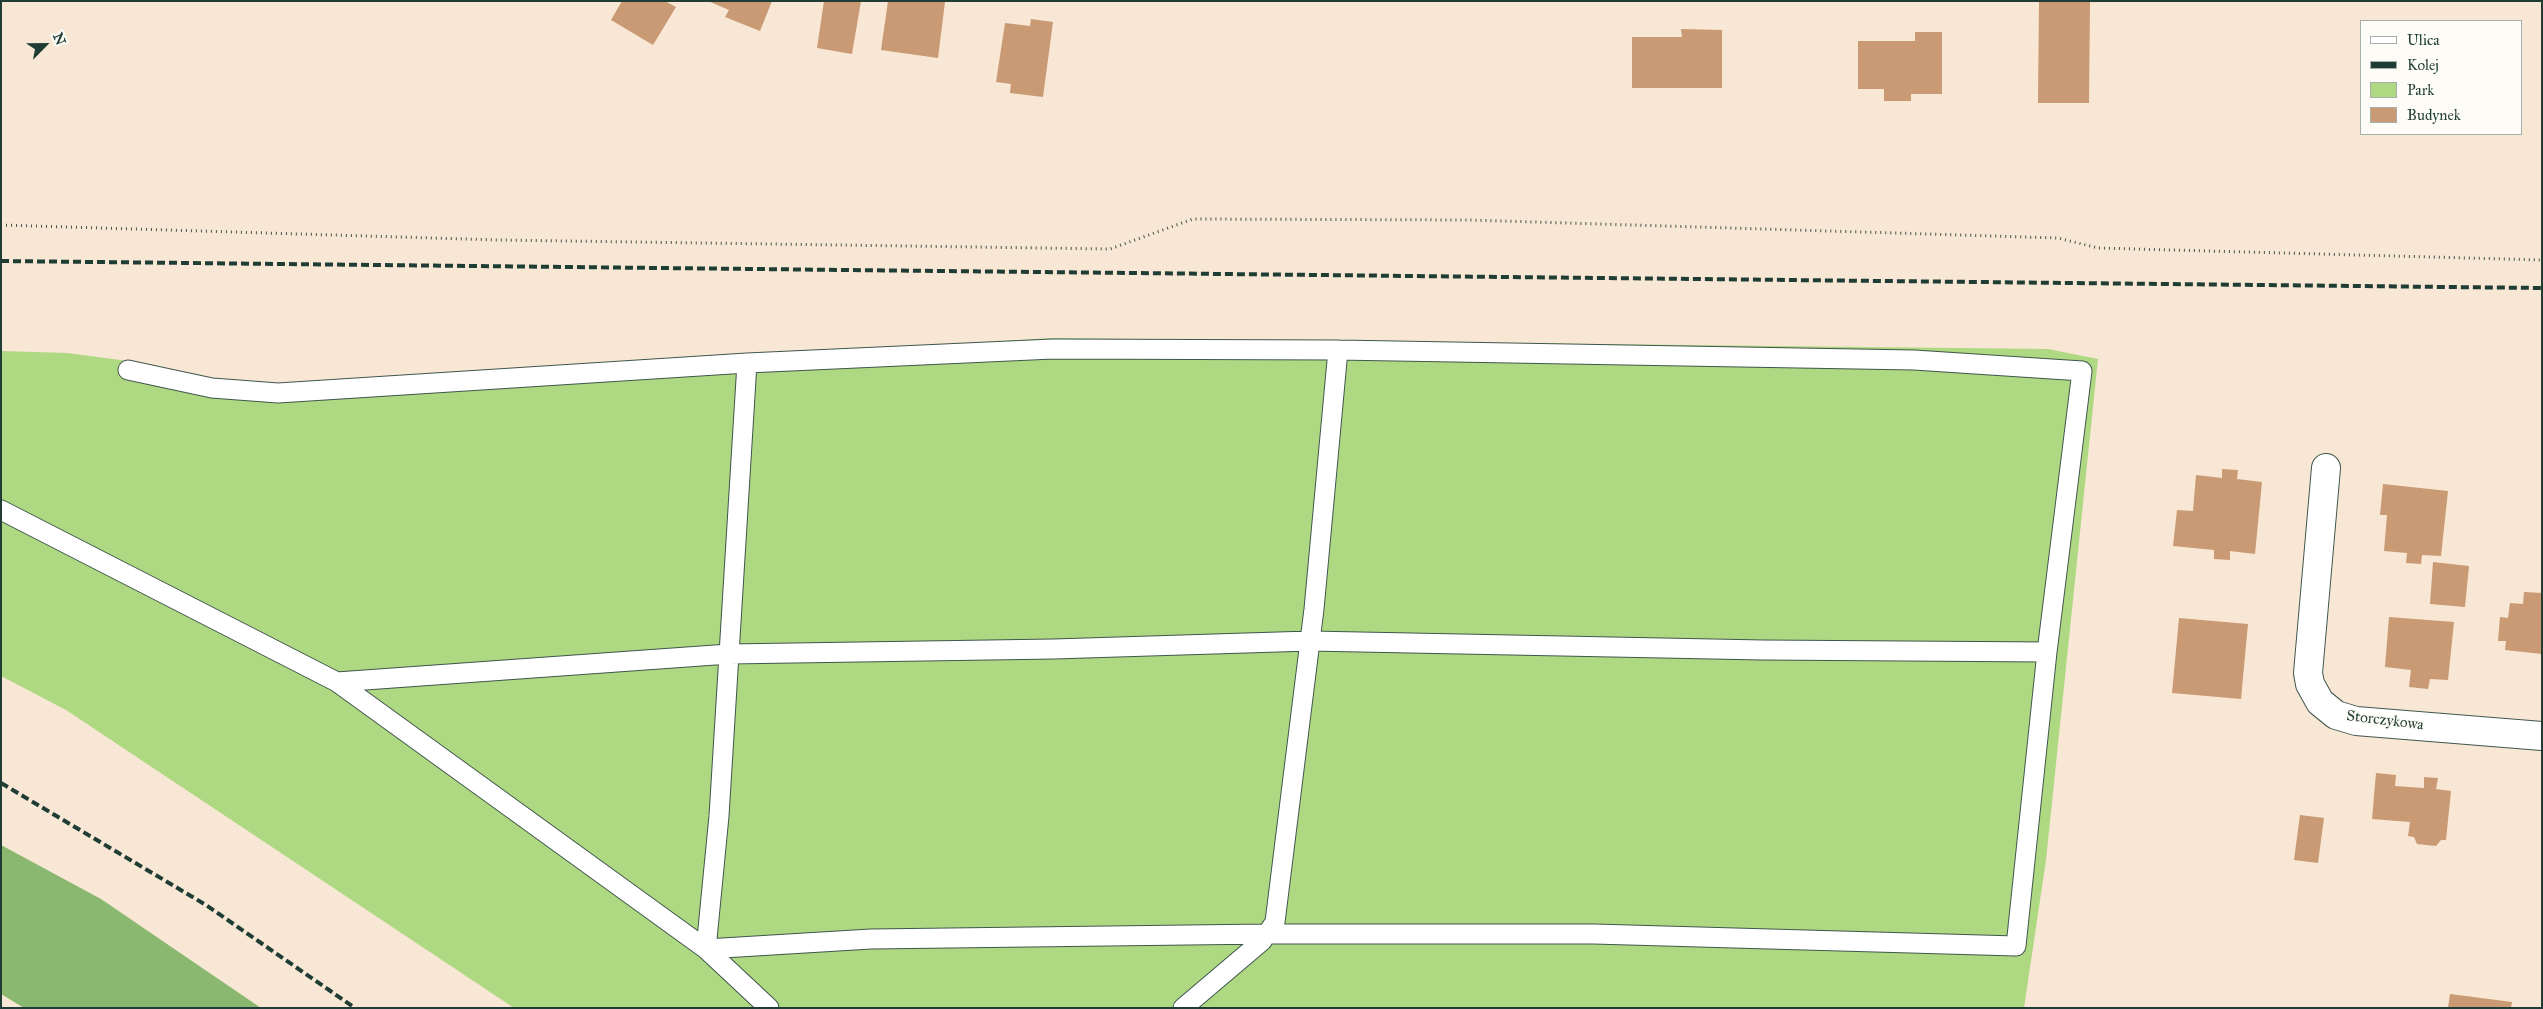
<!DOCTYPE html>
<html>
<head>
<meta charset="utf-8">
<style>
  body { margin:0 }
  #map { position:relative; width:2543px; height:1009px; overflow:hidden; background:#f8e7d4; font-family:"IM FELL Great Primer",serif }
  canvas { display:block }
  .frame { position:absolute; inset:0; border:2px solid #1f3d34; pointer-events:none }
  .legend { position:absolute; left:2360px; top:20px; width:162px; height:115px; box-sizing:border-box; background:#fdfcf7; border:1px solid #a4b0a9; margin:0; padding:6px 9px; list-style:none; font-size:15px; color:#1f3d34 }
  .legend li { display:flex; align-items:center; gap:10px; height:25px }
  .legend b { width:25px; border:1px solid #a4b0a9 }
  .north { position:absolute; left:20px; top:20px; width:50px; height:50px; -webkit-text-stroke:4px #fdfcf7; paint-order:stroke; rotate:67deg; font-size:14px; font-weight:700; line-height:20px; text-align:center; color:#1f3d34 }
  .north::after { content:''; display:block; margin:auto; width:18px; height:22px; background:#1f3d34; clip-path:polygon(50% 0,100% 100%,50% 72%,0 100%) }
</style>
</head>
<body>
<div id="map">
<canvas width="2543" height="1009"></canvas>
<div class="frame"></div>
<ul class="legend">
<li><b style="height:6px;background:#fff"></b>Ulica</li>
<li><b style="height:6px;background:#1f3d34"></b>Kolej</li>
<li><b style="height:14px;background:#afd883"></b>Park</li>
<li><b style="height:14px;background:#c99a73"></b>Budynek</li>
</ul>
<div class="north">N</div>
</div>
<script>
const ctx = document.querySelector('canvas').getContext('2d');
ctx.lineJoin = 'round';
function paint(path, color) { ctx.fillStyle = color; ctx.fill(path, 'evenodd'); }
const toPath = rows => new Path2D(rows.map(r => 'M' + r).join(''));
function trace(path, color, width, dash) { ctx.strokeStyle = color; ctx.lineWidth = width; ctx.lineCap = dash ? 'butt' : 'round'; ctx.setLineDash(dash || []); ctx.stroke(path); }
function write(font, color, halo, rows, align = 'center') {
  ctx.font = font + ' "IM FELL Great Primer",serif'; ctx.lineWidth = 4; ctx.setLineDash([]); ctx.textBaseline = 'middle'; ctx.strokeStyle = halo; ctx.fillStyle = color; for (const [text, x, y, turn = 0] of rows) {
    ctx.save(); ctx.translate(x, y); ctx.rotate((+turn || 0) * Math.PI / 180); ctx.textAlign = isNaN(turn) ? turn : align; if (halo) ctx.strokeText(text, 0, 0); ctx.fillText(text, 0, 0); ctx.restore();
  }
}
paint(toPath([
  [1051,338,2048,349,2098,359,2046,860,2024,1008,514,1008,66,710,1,676,1,351,67,353,136,362,213,380,279,385]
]), '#afd883');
paint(toPath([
  [1,845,101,899,261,1008,24,1008,1,994]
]), '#8bb871');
paint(toPath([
  [622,1,665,1,676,7,653,45,611,20],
  [708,1,772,1,760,31,725,17,729,10],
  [824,1,861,1,852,54,817,48],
  [888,1,945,2,938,58,881,50],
  [2039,1,2090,1,2089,103,2038,103],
  [1031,19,1053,22,1043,97,1010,93,1011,84,996,82,1005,23,1030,26],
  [1681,29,1722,30,1722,88,1632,88,1632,37,1682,37],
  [1915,32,1942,32,1942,94,1911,94,1911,101,1884,101,1884,89,1858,89,1858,41,1915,41],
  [2222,469,2238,470,2237,479,2262,482,2255,554,2230,551,2230,560,2214,559,2214,550,2173,546,2177,510,2193,511,2196,475,2222,478],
  [2383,484,2448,491,2441,556,2422,555,2421,564,2406,563,2407,553,2384,551,2387,515,2380,515],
  [2433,562,2469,566,2465,607,2430,604],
  [2524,592,2542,593,2542,654,2505,650,2506,641,2498,641,2500,617,2508,618,2510,603,2523,604],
  [2389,617,2454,622,2448,680,2430,679,2428,689,2409,687,2411,670,2385,667],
  [2179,618,2248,624,2241,699,2172,693],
  [2376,773,2396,775,2395,786,2424,788,2424,777,2438,778,2436,789,2451,791,2446,840,2441,840,2436,846,2417,844,2414,837,2408,836,2410,822,2372,819],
  [2300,815,2324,818,2318,863,2294,860],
  [2450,994,2512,1002,2511,1008,2448,1008]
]), '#c99a73');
const lane = toPath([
  [1,510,337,682,729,654,1054,649,1310,641,1763,650,2047,652,2082,371,1914,360,1338,350,1053,349,747,363,278,393,212,388,128,370],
  [337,682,706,949,719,816,747,363],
  [769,1008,706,949,871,939,1267,934,1594,934,2016,946,2047,652],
  [1183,1008,1262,941,1275,922,1314,609,1338,350]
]);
const street = toPath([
  [2326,468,2308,673,2310,684,2320,702,2336,715,2356,721,2542,736]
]);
trace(lane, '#40564c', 21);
trace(street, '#40564c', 30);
trace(toPath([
  [1,225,499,240,1110,249,1193,219,1469,220,2058,238,2098,248,2542,260]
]), '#40564c', 3, [1, 4]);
trace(lane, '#fff', 19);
trace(street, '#fff', 28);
trace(toPath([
  [1,261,2542,288],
  [1,783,206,905,355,1008]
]), '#1f3d34', 4, [8, 4]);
write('15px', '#1f3d34', '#fdfcf7', [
  ["Storczykowa",2385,721,7]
]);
</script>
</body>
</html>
